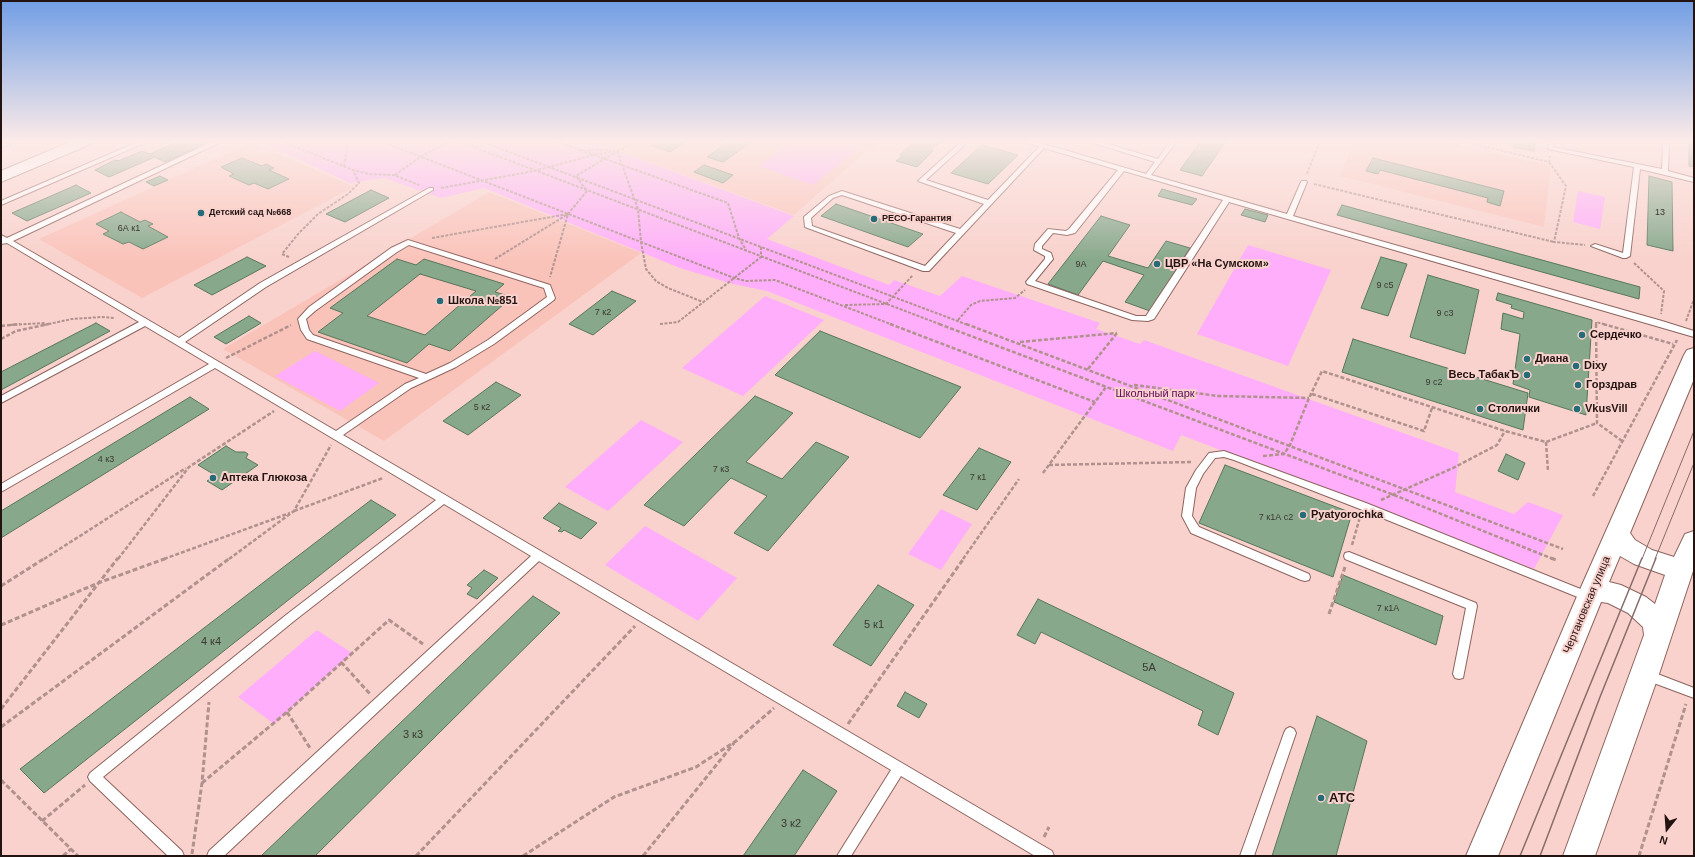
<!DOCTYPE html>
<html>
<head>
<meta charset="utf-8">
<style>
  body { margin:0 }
  #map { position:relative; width:1695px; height:857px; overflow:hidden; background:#f9d2cd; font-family:Arial,sans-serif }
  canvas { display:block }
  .frame { position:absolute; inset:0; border:2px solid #231311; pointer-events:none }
  .north { position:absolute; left:1647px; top:809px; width:40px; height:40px; -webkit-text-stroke:3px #f9d2cd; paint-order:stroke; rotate:197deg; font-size:11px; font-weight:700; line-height:16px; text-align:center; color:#231311 }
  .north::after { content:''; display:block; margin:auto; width:14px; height:18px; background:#231311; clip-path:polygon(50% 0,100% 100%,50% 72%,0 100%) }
</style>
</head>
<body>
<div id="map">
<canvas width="1695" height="857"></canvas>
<div class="frame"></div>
<div class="north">N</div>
</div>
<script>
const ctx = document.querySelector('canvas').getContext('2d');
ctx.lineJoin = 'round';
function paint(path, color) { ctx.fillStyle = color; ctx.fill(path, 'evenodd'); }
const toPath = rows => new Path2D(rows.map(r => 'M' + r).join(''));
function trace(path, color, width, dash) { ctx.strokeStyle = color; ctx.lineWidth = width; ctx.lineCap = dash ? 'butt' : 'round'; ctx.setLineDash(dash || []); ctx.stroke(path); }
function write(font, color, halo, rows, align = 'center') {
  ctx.font = font + ' Arial,sans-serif'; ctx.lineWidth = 4; ctx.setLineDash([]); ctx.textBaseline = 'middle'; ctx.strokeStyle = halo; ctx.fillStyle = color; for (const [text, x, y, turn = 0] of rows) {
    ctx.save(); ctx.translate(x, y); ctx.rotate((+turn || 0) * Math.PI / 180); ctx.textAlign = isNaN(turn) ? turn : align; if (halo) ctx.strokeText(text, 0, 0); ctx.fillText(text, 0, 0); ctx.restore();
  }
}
paint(toPath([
  [583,141,878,141,794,215,597,143,594,145],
  [1354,141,1442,141,1551,166,1544,227,1340,176],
  [252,142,354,187,142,298,39,239],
  [489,192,641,253,384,441,223,349]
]), '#fac3ba');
paint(toPath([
  [259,141,591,141,794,216,767,239,889,285,894,280,940,296,962,276,1100,323,1096,329,1140,344,1144,340,1459,453,1455,492,1514,514,1528,502,1563,515,1534,569,1181,435,1173,451,767,291,733,284,680,268,484,188,441,198,384,178,350,183],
  [792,141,867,141,813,185,758,166],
  [1578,191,1605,197,1600,229,1573,222],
  [1248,245,1331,270,1288,366,1197,334],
  [765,296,824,320,743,396,682,368],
  [315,351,379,383,340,411,275,376],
  [641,420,683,442,608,511,565,487],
  [941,509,972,524,941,570,908,554],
  [645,526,737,578,698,621,605,565],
  [317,630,352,653,274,724,238,697]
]), '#feaefa');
const building = toPath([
  [179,141,210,141,165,162,155,157,109,177,95,170,115,160,118,161,142,151,150,154,179,141],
  [656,141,686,141,670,152,651,145,656,141],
  [730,141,753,141,723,162,707,157,730,141],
  [915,141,945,141,939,143,931,149,933,151,917,167,896,161,902,156,900,155,915,141],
  [1201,141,1226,141,1202,176,1180,170,1201,141],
  [1514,141,1536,141,1534,151,1513,147,1514,141],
  [1689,141,1694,141,1694,167,1689,166,1689,141],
  [982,145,1018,155,988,184,951,173,982,145],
  [242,158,262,166,266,164,274,168,269,170,289,179,268,189,254,183,249,185,229,176,234,174,221,167,242,158],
  [1373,158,1504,191,1500,206,1487,202,1488,198,1380,170,1378,174,1366,171,1373,158],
  [704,165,733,175,723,183,694,172,704,165],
  [160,176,168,180,154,186,146,182,160,176],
  [1649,176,1672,182,1673,251,1647,245,1649,176],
  [76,185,91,193,27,221,12,213,76,185],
  [1162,189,1197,199,1192,205,1158,196,1162,189],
  [371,190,389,198,345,222,326,214,371,190],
  [836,204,923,234,908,247,821,216,836,204],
  [1342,205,1640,287,1639,299,1337,215,1342,205],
  [1245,209,1268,215,1265,222,1241,215,1245,209],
  [121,212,140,222,145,220,153,224,148,226,168,237,143,249,129,242,123,244,103,234,109,231,96,224,121,212],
  [1101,216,1130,225,1108,256,1148,268,1166,241,1190,248,1150,311,1125,302,1144,275,1103,261,1078,295,1048,284,1101,216],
  [247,257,266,266,212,295,194,285,247,257],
  [1381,257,1407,264,1388,316,1361,308,1381,257],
  [397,259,416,265,424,259,504,284,495,292,512,297,450,351,429,344,407,363,318,332,343,313,330,308,397,259],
  [420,274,476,291,425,335,367,316,420,274],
  [1428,275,1479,290,1465,354,1410,337,1428,275],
  [612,291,636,301,593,335,569,324,612,291],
  [1498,293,1592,320,1586,415,1529,397,1530,390,1513,384,1520,334,1501,329,1503,313,1523,319,1524,312,1511,308,1512,305,1496,300,1498,293],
  [249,316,261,323,226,344,214,337,249,316],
  [96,323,110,331,1,390,1,372,96,323],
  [820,331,961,387,920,438,775,375,820,331],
  [1353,339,1528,393,1523,430,1342,372,1353,339],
  [496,382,521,395,468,435,443,421,496,382],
  [755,396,793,413,746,462,782,479,816,442,849,457,768,551,734,533,767,496,731,478,684,526,644,505,755,396],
  [190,397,209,409,1,538,1,511,190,397],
  [226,446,236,452,245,452,248,454,246,458,258,465,222,490,207,481,215,475,198,465,226,446],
  [979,448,1011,462,977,510,943,495,979,448],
  [1506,454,1525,463,1518,480,1498,471,1506,454],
  [1225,465,1352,513,1333,577,1199,523,1225,465],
  [371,500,396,515,44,793,20,769,371,500],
  [559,503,597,523,581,539,564,530,562,532,558,531,561,528,543,518,559,503],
  [484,570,498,578,477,599,467,594,472,588,467,585,484,570],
  [1343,575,1443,616,1436,645,1334,602,1343,575],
  [878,585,914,605,871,666,833,645,878,585],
  [533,596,560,613,315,856,261,856,533,596],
  [1038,599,1234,693,1218,735,1198,725,1203,711,1041,632,1035,644,1017,635,1038,599],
  [905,692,927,704,919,718,897,706,905,692],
  [1317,716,1367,741,1336,856,1272,856,1317,716],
  [803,770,837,791,794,856,743,856,803,770]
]);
paint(building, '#87a88b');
trace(building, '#57765b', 1);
const lane = toPath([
  [140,141,149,141,1,205,1,201,140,141],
  [214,141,223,141,13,241,179,338,260,283,429,188,433,188,433,190,266,287,185,342,336,431,405,384,419,378,307,339,301,330,298,319,309,307,391,248,408,240,550,285,555,298,554,300,494,344,456,367,411,388,343,435,1052,851,1054,856,1035,856,901,776,851,856,837,856,891,770,539,561,224,856,207,856,209,851,531,556,444,504,294,621,103,777,182,851,184,856,168,856,90,781,88,777,90,773,286,615,436,500,215,368,1,492,1,484,209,364,145,326,1,403,1,396,139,322,7,243,1,244,1,235,7,238,214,141],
  [409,245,544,288,547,297,488,340,450,363,426,374,313,335,309,330,306,319,315,311,397,252,409,245],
  [962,141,969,141,926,180,988,200,1039,147,1023,141,1034,141,1146,174,1155,162,1087,141,1098,141,1158,159,1170,141,1177,141,1151,175,1287,214,1301,182,1302,181,1306,181,1307,182,1293,216,1662,321,1694,331,1694,337,1229,202,1154,319,1148,321,1132,320,1027,284,1026,282,1045,259,1045,256,1034,250,1035,244,1048,229,1066,231,1069,229,1118,170,1044,148,929,271,923,271,805,227,804,217,805,216,829,196,842,191,960,229,984,204,918,181,962,141],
  [1124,171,1223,200,1146,316,1136,316,1035,281,1053,259,1051,253,1042,249,1042,246,1053,233,1067,235,1075,233,1124,171],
  [842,195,956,233,925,266,812,226,811,218,833,198,842,195],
  [1549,141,1555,141,1553,147,1662,169,1663,141,1669,141,1668,171,1694,178,1694,182,1640,169,1630,256,1626,258,1623,258,1591,246,1595,244,1623,253,1634,167,1548,149,1549,141],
  [1224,451,1366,503,1593,594,1594,597,1593,600,1589,601,1585,600,1360,509,1234,460,1224,457,1215,458,1203,474,1196,488,1192,516,1199,527,1309,574,1310,577,1309,580,1305,581,1301,580,1191,533,1182,516,1186,488,1196,470,1209,453,1224,451],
  [1349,552,1476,603,1477,606,1463,678,1459,679,1455,678,1453,674,1466,608,1345,559,1344,556,1345,553,1349,552],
  [1647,670,1694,688,1694,698,1643,679,1641,675,1643,671,1647,670],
  [1290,727,1294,729,1296,733,1254,856,1240,856,1284,733,1286,729,1290,727]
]);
const secondary = toPath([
  [72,141,93,141,91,144,1,182,1,171,72,141],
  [1694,348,1694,379,1630,533,1635,540,1652,550,1674,557,1685,534,1694,531,1694,568,1659,674,1595,856,1563,856,1644,635,1643,627,1628,613,1608,603,1601,602,1498,856,1466,856,1578,594,1684,355,1687,350,1694,348],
  [1620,556,1634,564,1665,575,1655,604,1646,597,1621,585,1609,582,1620,556]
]);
trace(lane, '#8d645e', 2);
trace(secondary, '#8d645e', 2);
trace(toPath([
  [281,141,353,170,369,174,394,175,419,185],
  [380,141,734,278,746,281,775,280,893,325],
  [458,141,942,325],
  [480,141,968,325],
  [557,141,580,150,611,150],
  [1461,141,1549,162,1550,156],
  [467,145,475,141],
  [1,149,20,141],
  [580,150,728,203,739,238,746,250],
  [617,151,638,209,641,242,646,269,656,281,668,288,703,302],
  [1549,162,1566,186,1554,242,1585,245],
  [344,166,348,141],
  [1307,174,1320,141],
  [395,175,420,157,450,141],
  [1314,184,1554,242],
  [441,188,534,171,593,155,617,151,638,141],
  [432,238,568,214,550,277],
  [289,257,282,254,299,233,318,214,348,194,359,183,353,170],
  [495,259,568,214,587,191,576,176,616,152],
  [1634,263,1664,291,1661,314],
  [845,305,886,304,913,275],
  [958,320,971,305,980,301,1015,298,1025,290],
  [1686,321,1694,299],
  [660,324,678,322,761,257,761,247],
  [10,325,46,323],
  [44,325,72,319,102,317,115,318],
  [1596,325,1596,322,1607,325]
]), '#b0918d', 2, [3, 1.5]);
trace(toPath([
  [890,324,1095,402],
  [939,324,1394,495,1553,559],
  [966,324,1563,549],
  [1596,324,1597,423,1622,441],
  [1603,324,1673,344],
  [1,326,20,324],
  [1,339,16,331,49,324],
  [1020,342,1117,333],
  [226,358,291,325],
  [1088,369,1117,333],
  [1134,385,1218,396,1309,398],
  [1312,394,1424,431,1432,408],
  [1546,442,1548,471],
  [1263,456,1284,454,1290,445,1309,398,1322,371,1505,431,1546,442,1597,423],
  [1049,465,1192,462],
  [1043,473,1106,387],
  [1593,496,1677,340],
  [1381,500,1453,468,1497,445,1505,431],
  [294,511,383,478],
  [1352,545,1360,517],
  [44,559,186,468],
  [118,559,189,467,274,411],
  [164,559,290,513],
  [229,559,294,511,331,445],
  [963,559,1019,479]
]), '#b0918d', 2.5, [4, 2]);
trace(toPath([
  [1551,558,1556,560],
  [1,586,45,558],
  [1329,614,1345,567],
  [1,625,98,583,167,558],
  [341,662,370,694],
  [1,709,118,558],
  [287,712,310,748],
  [848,724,964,558],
  [1,727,230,558],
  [1,780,78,856],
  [202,783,287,712,389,620,423,644],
  [42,821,85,785],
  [1044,837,1049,827],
  [192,854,202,783,209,702],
  [63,856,71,849],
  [416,856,635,626],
  [523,856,614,797,696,767,736,741,774,708],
  [643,856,734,743],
  [1639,856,1686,704]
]), '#b0918d', 3, [5, 2.5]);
paint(lane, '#fff');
paint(secondary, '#fff');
trace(toPath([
  [1642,559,1694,431],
  [1655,559,1694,463]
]), '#876c69', 1);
trace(toPath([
  [1520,856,1642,558],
  [1540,856,1600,697,1656,558]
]), '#876c69', 1.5);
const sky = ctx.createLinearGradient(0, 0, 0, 261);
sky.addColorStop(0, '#719ee5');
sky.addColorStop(0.54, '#fcebe8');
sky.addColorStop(1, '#fcebe800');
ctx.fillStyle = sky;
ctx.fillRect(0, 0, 1695, 261);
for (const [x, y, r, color] of [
  [201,213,4,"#246d78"],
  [874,219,4,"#246d78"],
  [1157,264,4,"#246d78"],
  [440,301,4,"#246d78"],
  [1582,335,4,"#246d78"],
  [1527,359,4,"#246d78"],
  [1576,366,4,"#246d78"],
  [1527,375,4,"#246d78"],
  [1578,385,4,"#246d78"],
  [1480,409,4,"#246d78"],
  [1577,409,4,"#246d78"],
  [213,478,4,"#246d78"],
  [1303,515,4,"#246d78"],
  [1321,798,4,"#246d78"]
]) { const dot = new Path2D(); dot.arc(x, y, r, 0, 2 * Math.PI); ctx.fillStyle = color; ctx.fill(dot); trace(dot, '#f9d2cd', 1.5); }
write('bold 9px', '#231311', '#f9d2cd', [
  ["Детский сад №668",209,213],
  ["РЕСО-Гарантия",882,219]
], 'left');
write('9px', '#3c3830', null, [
  ["13",1660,213],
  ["6А к1",129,229],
  ["9А",1081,265],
  ["9 с5",1385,286],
  ["7 к2",603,313],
  ["9 с3",1445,314],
  ["9 с2",1434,383],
  ["5 к2",482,408],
  ["4 к3",106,460],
  ["7 к3",721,470],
  ["7 к1",978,478],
  ["7 к1А с2",1276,518],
  ["7 к1А",1388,609]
]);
write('bold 11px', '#231311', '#f9d2cd', [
  ["ЦВР «На Сумском»",1165,264],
  ["Школа №851",448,301],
  ["Сердечко",1590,335],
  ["Диана",1535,359],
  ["Dixy",1584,366],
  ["Весь ТабакЪ",1519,375,"right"],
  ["Горздрав",1586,385],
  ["Столички",1488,409],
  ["VkusVill",1585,409],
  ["Аптека Глюкоза",221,478],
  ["Pyatyorochka",1311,515]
], 'left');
write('11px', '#5c065c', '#f9d2cd', [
  ["Школьный парк",1155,394]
]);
write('11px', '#231311', '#f9d2cd', [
  ["Чертановская улица",1587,605,-67]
]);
write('11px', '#3c3830', null, [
  ["5 к1",874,625],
  ["4 к4",211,642],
  ["5А",1149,668],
  ["3 к3",413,735],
  ["3 к2",791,824]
]);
write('bold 13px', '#231311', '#f9d2cd', [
  ["АТС",1329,798]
], 'left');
</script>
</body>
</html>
